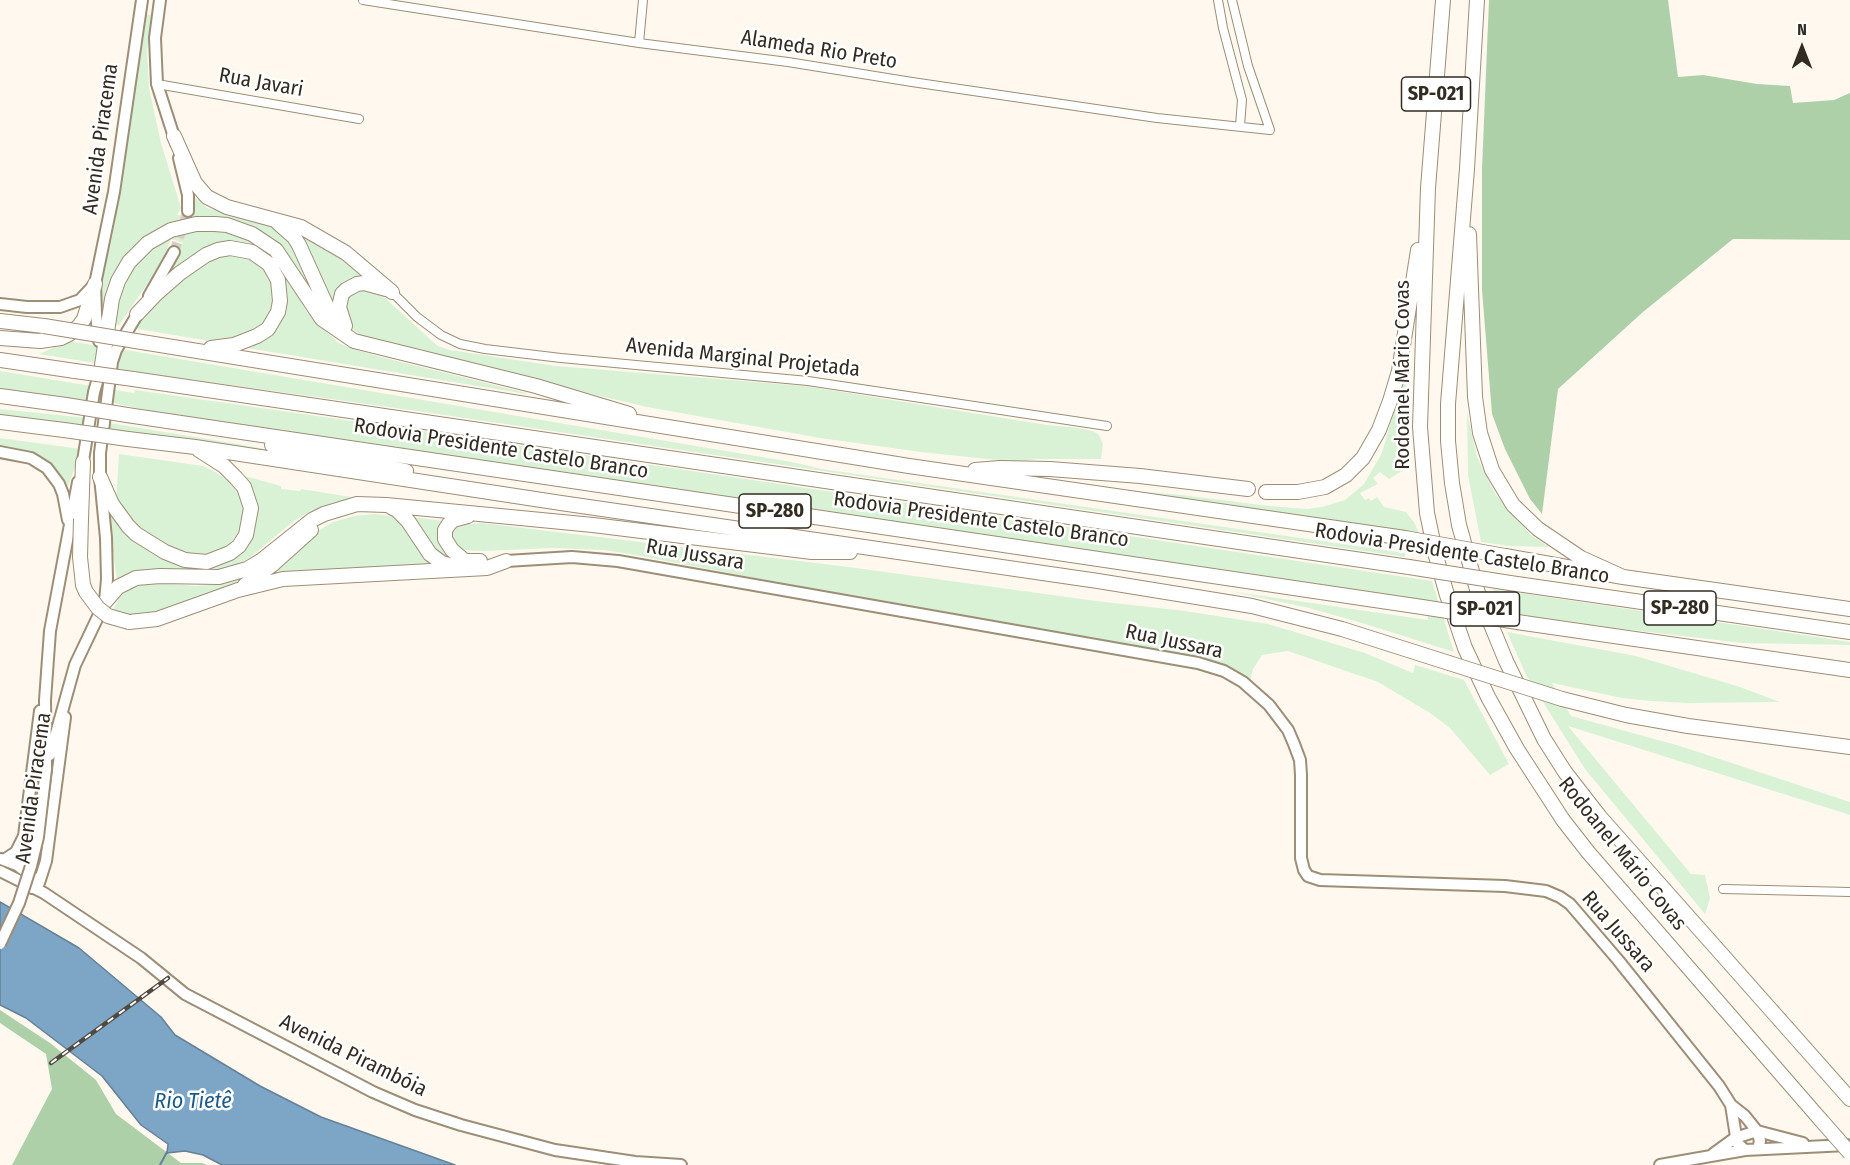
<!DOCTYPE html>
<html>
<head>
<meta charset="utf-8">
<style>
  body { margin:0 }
  #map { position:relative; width:1850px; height:1165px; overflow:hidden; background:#fff8ee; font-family:"Fira Sans Condensed",sans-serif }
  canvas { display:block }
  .north { position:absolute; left:1772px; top:18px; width:60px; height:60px; -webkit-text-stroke:4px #fff; paint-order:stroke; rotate:0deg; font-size:16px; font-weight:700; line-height:24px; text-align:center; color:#312b22 }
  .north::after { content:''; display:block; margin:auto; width:21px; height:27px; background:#312b22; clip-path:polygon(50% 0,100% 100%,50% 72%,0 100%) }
</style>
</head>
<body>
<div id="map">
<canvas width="1850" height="1165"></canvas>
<div class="north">N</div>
</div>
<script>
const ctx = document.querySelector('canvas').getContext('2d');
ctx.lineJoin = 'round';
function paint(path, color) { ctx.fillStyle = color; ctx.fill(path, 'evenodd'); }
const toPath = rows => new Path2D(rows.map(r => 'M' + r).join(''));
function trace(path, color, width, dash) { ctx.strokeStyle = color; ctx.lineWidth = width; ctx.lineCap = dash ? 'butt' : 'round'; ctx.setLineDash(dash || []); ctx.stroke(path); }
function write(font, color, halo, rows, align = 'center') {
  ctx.font = font + ' "Fira Sans Condensed",sans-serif'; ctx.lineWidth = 5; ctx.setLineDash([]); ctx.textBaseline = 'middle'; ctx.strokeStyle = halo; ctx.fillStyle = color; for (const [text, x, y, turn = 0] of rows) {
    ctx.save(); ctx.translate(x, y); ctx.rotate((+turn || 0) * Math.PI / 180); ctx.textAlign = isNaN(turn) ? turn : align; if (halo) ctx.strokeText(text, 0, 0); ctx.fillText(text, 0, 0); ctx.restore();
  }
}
paint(toPath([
  [145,14,151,15,147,52,149,88,161,143,181,208,177,215,192,216,195,206,195,197,207,208,267,224,279,230,292,241,318,304,290,264,241,226,150,235,103,316,100,277,110,247,114,227],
  [293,229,363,272,365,276,346,282,340,289,334,307],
  [205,230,222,231,243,238,258,245,269,253,278,262,307,312,316,322,339,343,353,349,381,357,527,393,526,394,247,348,261,339,284,298,264,256,204,249,189,257,168,275,166,274,183,243,171,239,161,264,119,325,111,324,124,278,145,251,168,237],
  [216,254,249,255,270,274,275,301,272,314,264,327,242,339,215,342,132,328,169,287],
  [351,289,371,289,384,297,431,340,438,346,450,350,556,366,805,386,1047,425,1078,428,1093,431,1099,435,1103,444,1101,459,1037,459,1015,462,921,452,820,438,647,407,375,344,358,334,349,325,343,300],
  [69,341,99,346,95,363,39,354],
  [120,349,696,446,792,462,822,469,1405,553,1405,557,417,411,116,369],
  [1406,368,1405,452,1408,453,1409,460,1402,471,1389,479,1380,472,1373,478,1378,484,1360,493,1365,500,1369,498,1371,501,1377,497,1384,507,1406,512,1414,522,1419,533,1108,489,1182,495,1269,506,1307,509,1322,507,1345,500,1364,484,1382,453],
  [0,371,91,386,89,401,0,388],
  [114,390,134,393,135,390,436,433,1432,581,1454,652,1362,623,1309,608,1229,591,1428,620,1426,600,156,412,113,403],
  [0,409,87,418,85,427,0,415],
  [1467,413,1477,457,1496,495,1531,535,1549,547,1509,546,1481,542,1468,475],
  [109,423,238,444,353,466,108,430],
  [0,438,81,449,68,487,55,468,43,458,31,453,0,449],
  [119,454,203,466,217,473,232,484,240,496,243,509,242,521,238,533,229,544,219,552,206,555,190,556,170,550,140,530,116,502],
  [245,476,281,486,281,489,300,491,301,489,364,499,334,502,307,513,294,521,248,559,231,567,220,571,149,569,135,572,117,580,107,509,191,565,247,540,243,479],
  [375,514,391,516,402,522,410,532,423,556,431,564,275,576,272,573,296,552,313,534,333,522,354,516],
  [412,517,443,521,438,531,438,537,441,548,448,558,447,560,435,554],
  [482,523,849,567,1096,601,1185,611,1268,624,1365,653,1413,673,1415,665,1464,680,1509,764,1490,775,1450,728,1430,713,1378,682,1288,651,1262,655,1253,669,1250,682,1227,668,630,554,604,550,554,548,484,551,465,550,453,546,450,533,453,528,458,525],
  [255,569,247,579,231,587,161,613,133,618,112,612,119,598,129,589,139,584,153,582,196,586,211,585,226,582],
  [1493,589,1750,627,1850,642,1850,645,1742,643,1615,628,1500,612],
  [1507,632,1636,656,1737,686,1780,702,1688,703,1651,701,1622,698,1552,683,1571,716,1680,746,1850,802,1850,815,1568,726,1691,874,1705,875,1710,898,1705,914,1585,769,1526,675]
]), '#d9f2d6');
paint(toPath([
  [1489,0,1668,0,1678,77,1703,75,1757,84,1790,86,1793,103,1834,100,1850,93,1850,240,1733,239,1643,312,1558,389,1542,514,1530,499,1505,449,1492,414,1482,290,1482,169],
  [0,1010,50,1043,96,1080,116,1114,181,1163,202,1163,207,1165,12,1165,52,1089,46,1054,0,1023]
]), '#add0a9');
const water = toPath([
  [0,902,79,948,161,1017,175,1035,260,1086,321,1117,455,1165,222,1165,203,1155,185,1151,167,1153,168,1144,141,1125,102,1076,26,1018,0,1005,0,902]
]);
paint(water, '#7da5c6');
trace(water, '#668095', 1.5);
trace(toPath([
  [160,1165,167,1152]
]), '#668095', 2);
trace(toPath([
  [174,252,188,211]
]), '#d6cfc5', 10, [10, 5]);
const street = toPath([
  [363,0,639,43,788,62,912,82,1157,118,1270,130,1248,66,1232,0],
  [1218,0,1223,28,1242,100,1240,126],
  [639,43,643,0],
  [157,84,359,119],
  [392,292,417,317,441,335,460,344,485,349,561,358,808,381,1107,426],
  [1723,889,1850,892]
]);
const secondary = toPath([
  [160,0,155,38,157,84,176,143],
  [179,158,188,195,188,211],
  [149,296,174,252],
  [0,304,27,307,60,307,80,300,93,286],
  [99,341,96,314,95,284,114,192,142,0],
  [0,452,31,458,47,468,59,484,63,494,68,520],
  [82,467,94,392,101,368],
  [506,561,572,557,618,561,1198,663,1224,671,1243,682,1269,705,1288,730,1294,744,1300,760,1301,775,1301,858,1304,870,1308,876,1320,880,1505,886,1546,891,1560,897,1570,904,1618,960,1719,1086,1731,1105,1737,1143,1745,1150],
  [50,755,75,665,105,602,107,579,106,538,100,477,100,453,112,362,116,350,140,310],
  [46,769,45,700,50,631,78,482],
  [1,859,17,865,34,878],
  [4,860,16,852,24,836,40,711],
  [0,871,44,893,141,958,185,994,373,1092,415,1110,461,1125,555,1150,635,1162,681,1165],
  [32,888,39,883,46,861,65,717],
  [1731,1105,1745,1116,1757,1131,1760,1141,1758,1149],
  [1757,1131,1803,1143],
  [1713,1154,1735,1138,1757,1131],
  [1660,1165,1745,1150,1847,1145]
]);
const highway = toPath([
  [1443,0,1428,188,1420,427,1427,513,1436,556,1447,595,1465,648,1488,697,1517,749,1563,820,1588,852,1820,1119],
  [1477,0,1467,169,1448,404,1448,441,1452,483,1459,525,1478,593,1506,661,1544,739,1565,772,1600,817,1850,1099],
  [174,136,195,183,207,197,227,207,301,227,346,253,392,292],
  [278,223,294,237,299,245,328,309,339,327],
  [1469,234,1475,397,1480,433,1492,470,1513,505,1538,529,1581,558,1623,577],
  [137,314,156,294,180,273,206,255,218,250,230,248,252,252,269,264,278,280,280,301,278,312,268,329,257,336,234,345,211,348],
  [0,321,44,326],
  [345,326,339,307,342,294,346,290,357,284,364,283,386,289],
  [0,338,40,341,61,338,69,334,79,326,84,319,95,284],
  [148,343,909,466,1405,538],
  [0,360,75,371],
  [102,365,112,299,118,281,129,262,148,243,171,230,196,224,215,224,227,225,252,234,276,250,322,319,354,341,536,386,629,414],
  [133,379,1409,567],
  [0,396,66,405],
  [127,415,1422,607],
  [0,422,64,430],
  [128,439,195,447,561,503,1098,581,1252,606,1342,629,1449,663],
  [272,445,406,471],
  [975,470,1000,468,1050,469,1140,476,1248,489],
  [100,477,112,504,128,526,136,534,165,552,185,560,207,562,230,553,239,546,246,535,251,508,244,487,236,478,224,466,199,450],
  [1266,492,1298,492,1325,487,1346,475,1363,458,1379,430,1390,401,1399,371,1418,250],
  [391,507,397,510,408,521,430,554,442,563,456,567],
  [468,516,453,520,449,524,445,530,445,539,452,550,465,561,480,561],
  [81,519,83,462],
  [1505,556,1623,577,1850,609],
  [1510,583,1850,632],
  [245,585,272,565,311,530],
  [105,602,118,587,136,578,160,576,219,577,247,569,262,560,312,520,324,514,357,504,386,505,593,525,812,552,850,552],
  [129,622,157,619,238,590,283,579,487,568,506,561],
  [1524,623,1850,670],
  [1562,699,1626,715,1688,726,1850,747]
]);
trace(street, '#9d8e77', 10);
trace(secondary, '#9d8e77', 14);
trace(highway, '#9d8e77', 16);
trace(street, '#fff', 8);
trace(secondary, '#fff', 10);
trace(highway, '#fff', 14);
const rail = toPath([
  [51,1063,168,978]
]);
trace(rail, '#4f493f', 4.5);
trace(rail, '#fff', 2, [7]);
const secondaryBridge = toPath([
  [0,944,19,903,31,866,38,837,46,769]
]);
const highwayBridge = toPath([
  [44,326,148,343],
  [75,371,133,379],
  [66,405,127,415],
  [64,430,128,439],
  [81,519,80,557,83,585,86,592,98,608,108,616,129,622],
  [1405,538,1505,556],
  [1409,567,1510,583],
  [1422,607,1524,623],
  [1449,663,1562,699],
  [1820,1119,1850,1153]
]);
trace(secondaryBridge, '#9d8e77', 14, []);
trace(highwayBridge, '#9d8e77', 16, []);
trace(secondaryBridge, '#fff', 10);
trace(highwayBridge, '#fff', 14);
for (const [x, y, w] of [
  [1436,94,69],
  [775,511,72],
  [1680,608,72],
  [1485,609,69]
]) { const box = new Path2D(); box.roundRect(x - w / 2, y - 17, w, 34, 4.5); ctx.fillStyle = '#fff'; ctx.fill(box); trace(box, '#312b22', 1.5); }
write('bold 20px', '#312b22', null, [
  ["SP-021",1436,94],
  ["SP-280",775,511],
  ["SP-280",1680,608],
  ["SP-021",1485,609]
]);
write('21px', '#312b22', '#fff', [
  ["Alameda Rio Preto",819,50,9],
  ["Rua Javari",261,83,10],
  ["Avenida Piracema",101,139,-82],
  ["Avenida Marginal Projetada",743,358,6],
  ["Rodoanel Mário Covas",1403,375,-90],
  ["Rodovia Presidente Castelo Branco",501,449,9],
  ["Rodovia Presidente Castelo Branco",981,520,8],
  ["Rodovia Presidente Castelo Branco",1462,554,9],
  ["Rua Jussara",695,555,10],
  ["Rua Jussara",1174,642,12],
  ["Avenida Piracema",34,788,-82],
  ["Rodoanel Mário Covas",1622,854,51],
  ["Rua Jussara",1618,932,49],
  ["Avenida Pirambóia",353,1056,26]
]);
write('italic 22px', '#1c5a87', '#fff', [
  ["Rio Tietê",193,1102]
]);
</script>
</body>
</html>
